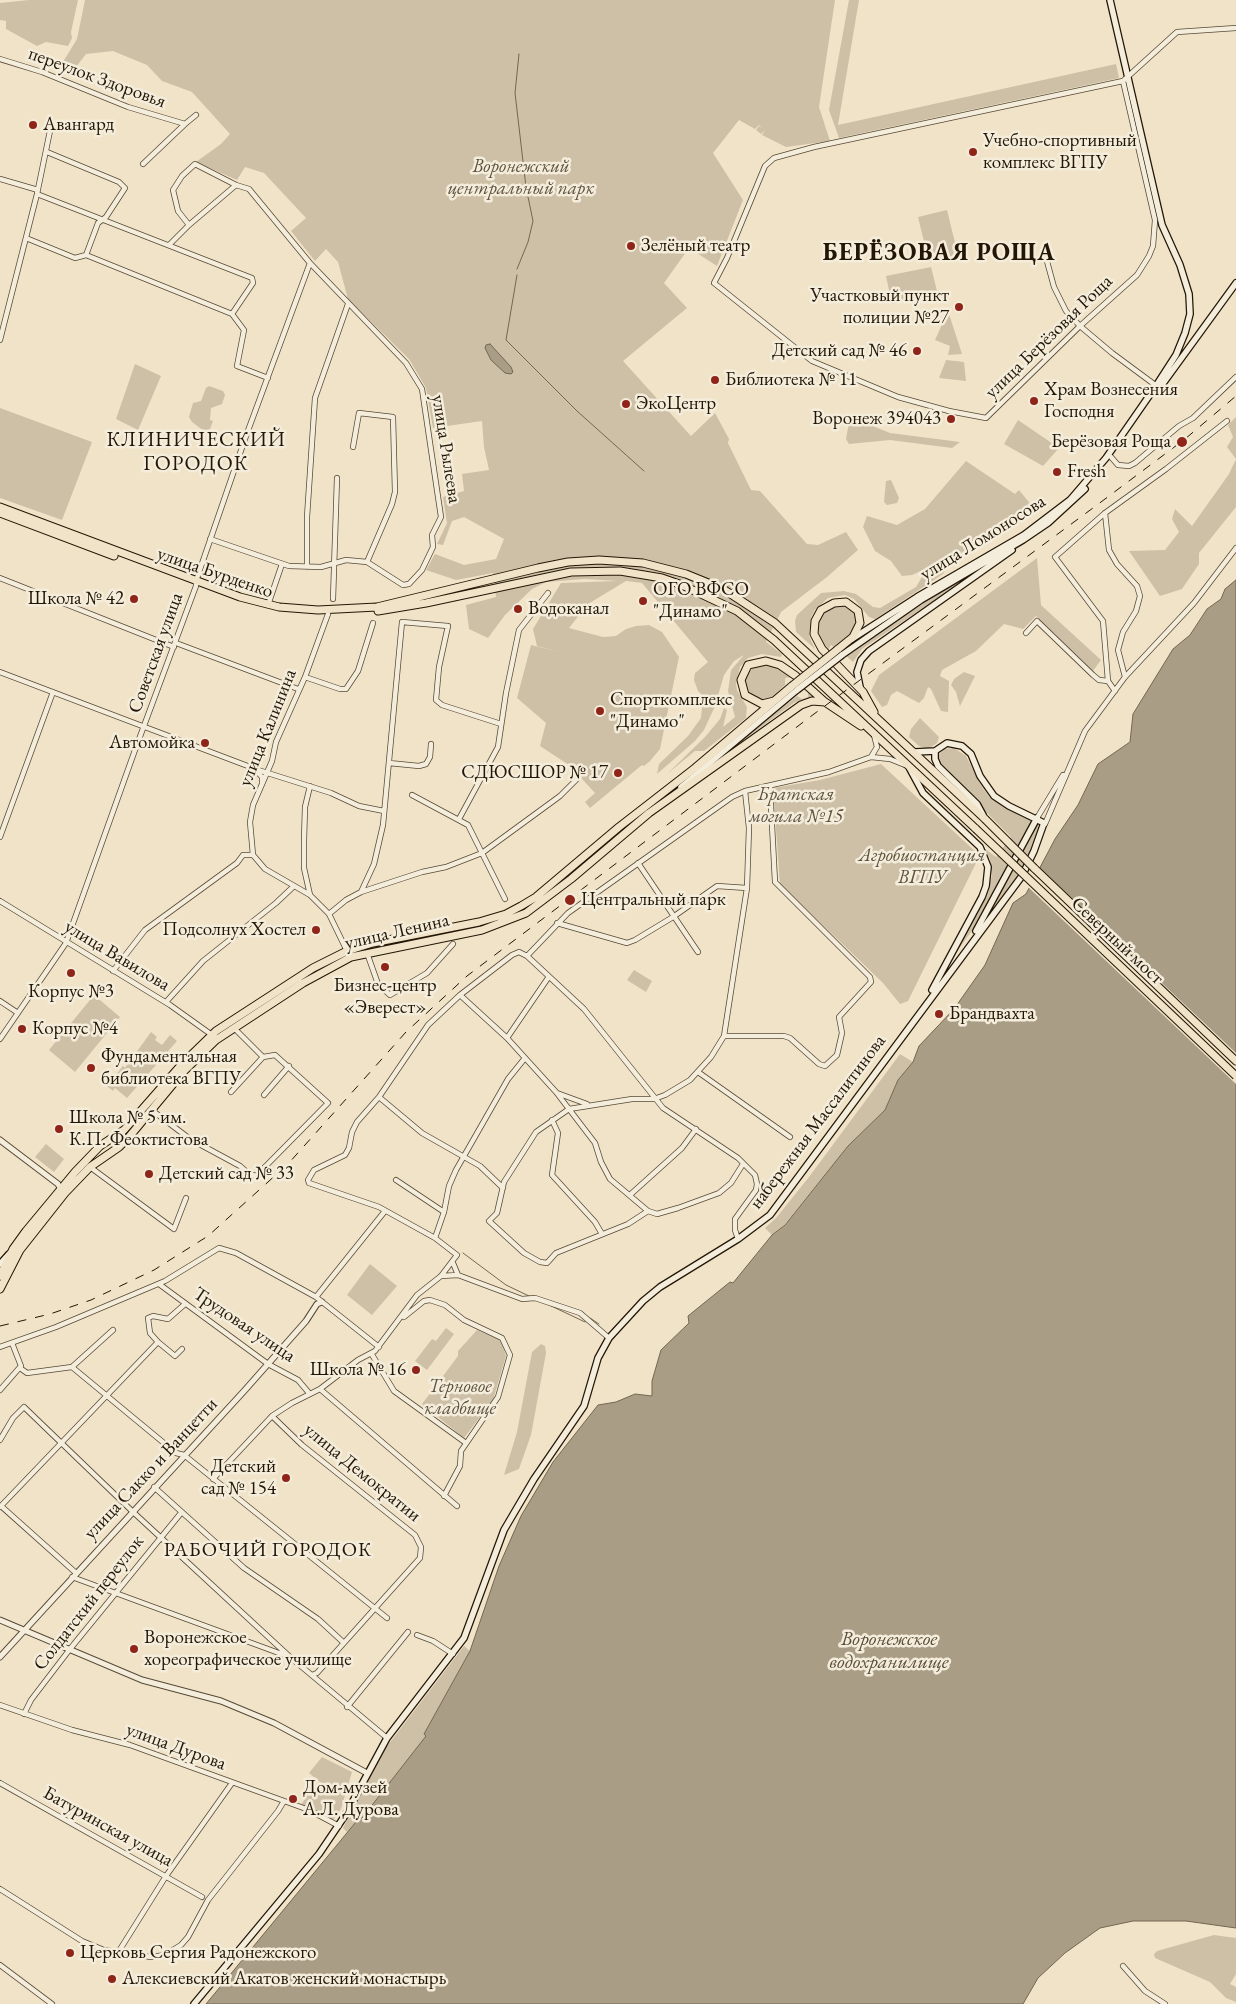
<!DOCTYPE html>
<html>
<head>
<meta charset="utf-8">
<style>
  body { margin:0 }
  canvas { display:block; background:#f0e3c8 }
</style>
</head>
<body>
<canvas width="1236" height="2004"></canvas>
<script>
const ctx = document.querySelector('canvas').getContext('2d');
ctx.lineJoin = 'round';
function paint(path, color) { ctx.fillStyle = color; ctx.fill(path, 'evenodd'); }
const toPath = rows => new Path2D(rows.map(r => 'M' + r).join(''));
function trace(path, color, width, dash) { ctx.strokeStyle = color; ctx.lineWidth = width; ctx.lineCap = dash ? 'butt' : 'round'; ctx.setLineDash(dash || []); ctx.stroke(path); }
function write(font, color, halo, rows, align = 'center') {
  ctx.font = font + ' "EB Garamond",serif'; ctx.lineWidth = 5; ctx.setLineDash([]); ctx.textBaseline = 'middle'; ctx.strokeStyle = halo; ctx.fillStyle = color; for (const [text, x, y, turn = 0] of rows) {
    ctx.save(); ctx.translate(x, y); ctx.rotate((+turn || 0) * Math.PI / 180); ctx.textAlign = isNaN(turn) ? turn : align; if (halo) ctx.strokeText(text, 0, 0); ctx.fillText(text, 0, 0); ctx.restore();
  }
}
paint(toPath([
  [29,0,78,0,71,32,72,38,68,46,46,42,37,46,6,29,6,21,0,20,0,3],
  [85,0,835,0,819,107,830,141,786,147,762,135,765,130,761,134,756,130,759,126,762,128,759,125,755,129,739,120,713,153,743,200,717,266,689,248,664,283,687,308,623,361,691,436,715,413,729,439,728,443,751,490,760,491,807,544,818,545,846,532,858,550,827,577,781,612,766,642,782,654,781,657,762,654,748,658,740,667,736,684,737,690,747,707,746,718,704,751,695,751,667,774,705,737,720,719,724,708,727,710,723,727,735,717,728,691,731,670,744,655,734,661,724,675,715,706,704,730,695,741,657,774,659,764,688,736,701,718,703,696,698,691,694,680,695,673,708,662,642,583,626,581,588,604,569,628,603,637,616,636,626,629,636,626,649,625,662,632,679,657,660,749,650,761,644,766,642,765,590,808,585,802,595,793,569,765,540,746,546,723,517,698,531,645,560,652,537,646,533,629,561,583,617,581,585,579,546,582,532,589,505,615,488,638,469,629,466,605,496,597,493,573,456,580,426,570,435,554,464,565,496,559,504,539,464,517,452,521,443,545,437,544,447,523,443,497,464,491,462,474,489,470,484,447,482,421,433,428,426,388,409,359,348,299,338,262,326,249,315,261,291,231,306,218,264,173,245,167,237,180,196,162,221,144,230,134,192,92,162,81,147,65,113,51,86,54,73,71,63,73,61,71,63,62,77,39],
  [849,0,859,0,838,125,1116,64,1119,78,839,138,829,110],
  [947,210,958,255,929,262,918,217],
  [931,267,938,295,892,304,886,276],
  [948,311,962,354,948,355,950,346,935,340],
  [946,360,964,362,966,381,939,378],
  [135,364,161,376,138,430,116,419],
  [209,386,223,391,225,395,222,404,211,408,210,420,213,421,208,434,192,422,189,417,193,403,201,401,206,388],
  [0,408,92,442,62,520,0,498],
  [850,417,890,433,960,442,952,448,890,440,849,444,846,439],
  [1236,417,1236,507,1199,553,1199,564,1182,589,1160,596,1129,551,1165,550,1179,532,1172,519,1175,509,1192,526,1229,474,1236,459,1227,447,1233,437,1228,425],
  [1018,420,1059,448,1043,466,1004,444],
  [966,461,1015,494,1019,490,1032,506,1020,518,974,547,912,575,902,576,891,561,875,551,863,527,867,516,897,525,925,509],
  [891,480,899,498,897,503,887,505,884,502,886,481],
  [1037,558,1041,605,1101,660,1093,671,1036,616,1023,629,1004,624,976,651,942,670,940,676,949,681,948,712,941,711,931,689,928,687,924,698,919,703,897,691,891,695,887,705,882,707,871,691,879,675],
  [982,568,862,649,853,662,846,656,895,621],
  [946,569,943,574,875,619,869,617,854,599,845,595,828,598,815,610,811,617,809,636,815,649,796,632,795,621,797,615,821,593,844,591,856,594,873,607,880,608,916,587,922,577],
  [835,605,847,605,856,614,857,623,852,632,834,647,831,645,827,652,821,644,817,625,822,614],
  [769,664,793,677,785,678,785,685,770,699,759,699,751,695,747,689,745,679,753,667],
  [964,672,975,676,960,706,956,692,951,685,954,679],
  [808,689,817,698,795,702,715,761,797,696,802,699,808,697],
  [920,718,939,737,937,743,928,749,919,746,909,737,911,729],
  [954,748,966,756,979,782,989,797,1004,807,1028,818,1031,822,1030,828,976,925,953,957,967,928,989,887,992,875,990,859,984,848,996,857,1011,837,940,766,937,760,939,754,945,749],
  [881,764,978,854,978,859,908,1001,900,1004,883,983,780,884,773,788,820,780],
  [1038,823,1040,826,1026,863,1016,881,984,922],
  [634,970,652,981,646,992,627,980],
  [94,995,120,1017,75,1072,49,1050],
  [151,1032,157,1037,155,1040,162,1045,170,1035,177,1041,127,1098,115,1088,113,1091,107,1086,123,1066,125,1068],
  [900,1054,913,1062,898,1080,885,1110,848,1146,784,1225,772,1235,765,1228,776,1218,809,1177],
  [46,1144,64,1159,54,1172,35,1157],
  [370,1264,397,1286,372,1315,347,1295],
  [446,1328,454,1334,427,1370,415,1361,432,1339,436,1341],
  [477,1330,501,1340,506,1356,493,1400,464,1438,422,1404,458,1356,458,1351],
  [541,1344,545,1346,546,1353,531,1435,519,1469,504,1475,517,1432,532,1352],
  [464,1646,470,1651,424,1734,426,1736,362,1818,360,1817,347,1832,343,1828,381,1754],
  [322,1757,352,1772,341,1809,333,1820,301,1805,310,1791,313,1794,321,1783,309,1773],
  [1214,1935,1236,1938,1236,1974,1230,1984,1236,1987,1236,2002,1226,1998,1210,1982,1155,1958,1154,1954,1157,1951]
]), '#cdc0a7');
const water = toPath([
  [490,344,511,367,513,372,511,374,505,373,491,360,485,348,486,345,490,344],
  [1236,580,1236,1928,1186,1921,1133,1921,1100,1928,1065,1953,1038,1978,1023,2004,206,2004,360,1817,362,1818,426,1736,424,1734,470,1651,499,1566,521,1516,553,1462,598,1405,616,1402,635,1394,652,1396,652,1381,661,1350,689,1323,688,1316,730,1282,733,1283,772,1235,785,1225,848,1146,885,1110,898,1080,913,1062,919,1046,954,1009,985,965,1013,903,1026,894,1055,839,1078,805,1098,764,1130,742,1133,714,1173,649,1190,635,1207,609,1221,599,1225,589,1236,580]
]);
paint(water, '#aa9d86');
trace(water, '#746752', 1);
paint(toPath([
  [1038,866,1236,1053,1236,1084,1027,886]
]), '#f0e3c8');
trace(toPath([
  [519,54,515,93,526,187],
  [517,269,528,242,533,221,527,192],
  [517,275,506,340,577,411,644,471],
  [404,1223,432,1239],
  [463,1253,506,1285,531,1297],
  [547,1304,585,1322],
  [590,1318,599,1324]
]), '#746752', 1);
const minor = toPath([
  [0,59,42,72,128,107,185,124,143,164],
  [1123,81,1155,220,1153,246,1149,256,1137,275,1080,326,986,418,949,411,898,397,812,361,714,283,727,258,765,166,774,158,814,147,1123,81,1177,32,1236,28],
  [185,124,196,115],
  [47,152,119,182,125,188,106,217,98,223,86,255],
  [0,179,38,190],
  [37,194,252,278,253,283,232,314],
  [189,225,178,211,173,190,182,176,195,164,236,185],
  [26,238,75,258,86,255,232,314,244,330,237,366,268,378],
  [169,245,189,225,236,185,249,189,310,263,406,363,422,389,441,517,432,535,433,547,422,570,409,584,403,585,367,562],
  [1045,254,1054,287,1066,311,1080,326,1112,353,1158,387],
  [0,340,37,194,51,126],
  [353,447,359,413,393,417,395,492,392,504,367,562],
  [1111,457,1118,465,1129,466,1135,463,1179,426,1193,418,1236,377],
  [1105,513,1109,550,1117,564,1137,586,1140,596,1136,611,1123,632,1118,650,1125,677],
  [210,539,289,566,321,567,346,560,367,562],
  [307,567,307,517,315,398,348,304],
  [0,578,174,647],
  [333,599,337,478],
  [268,605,282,564],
  [1026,633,1037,621,1093,675,1099,680,1108,681],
  [176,643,298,689],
  [0,672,253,768,262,777,262,784],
  [305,677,340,689,346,689,358,671,373,623],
  [1115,691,1108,681,1103,621,1055,557,1105,513,1166,469,1227,421],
  [874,735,877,747,871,757,890,759,905,765],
  [389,763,419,766,426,764,430,757,431,744],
  [255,769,331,793,359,806,384,811],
  [310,786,305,807,304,840,304,868,310,895],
  [412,795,468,825,505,899],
  [1037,818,1063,775],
  [459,819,498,747,506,693,519,630,548,593],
  [1045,824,1085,731,1125,677,1194,603,1236,548],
  [0,837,53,692],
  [253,855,250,822,253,805,272,761,276,742,305,677,328,614],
  [638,863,698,952],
  [361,892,374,864,383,825,402,622,448,626,439,667,436,700,442,705,501,724],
  [0,901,170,1005,212,1035],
  [329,914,346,900,361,892,422,872,446,867,482,853,560,796,578,778],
  [557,923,627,943,635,940,673,917,717,886,747,888],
  [367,953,378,984,390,995,427,973,453,944],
  [527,956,568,913,732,797,745,791,829,772,871,757],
  [113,971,145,930,237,863,243,855,253,855,265,869,310,895,329,914,347,951],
  [460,995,507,1038,556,1092,595,1143,601,1162,610,1179,648,1211],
  [0,1001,18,1013],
  [166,1002,203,961,276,903,294,886],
  [724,1036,784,1036,790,1038,819,1064,825,1066,837,1055,842,1033,839,1017,871,982,870,977,775,882,770,787],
  [507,1038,548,978],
  [0,1039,66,943,135,750,196,586,196,581,246,436,310,263],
  [698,1072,790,1137],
  [231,1092,263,1057],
  [557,1093,587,1104],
  [264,1095,289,1066],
  [379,1097,422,1133,480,1166,503,1188],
  [153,1111,190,1139,240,1166,249,1174,256,1176,328,1103,275,1055,263,1057,234,1028],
  [552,1120,558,1133,552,1175,595,1222,602,1234],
  [743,1164,731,1183,719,1193,678,1208,657,1214,648,1211,628,1224,556,1253,547,1263,540,1262,524,1253,489,1221,497,1213,504,1182,536,1132,569,1109,632,1099,654,1099,665,1095,690,1080,711,1057,724,1036,747,888,749,828,745,791],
  [90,1167,174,1229,186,1198],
  [396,1180,444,1212],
  [631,1194,682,1148,696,1129],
  [435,1238,444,1212,449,1186,456,1170,508,1079,525,1058],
  [453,1263,458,1275,522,1299,535,1298,580,1313,609,1338],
  [441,1276,458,1275],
  [159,1284,268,1364,298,1380,309,1393],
  [316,1297,385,1211],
  [404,1317,424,1301,430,1300,445,1305,464,1320,502,1338,510,1355,498,1397,461,1451,460,1466,444,1496],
  [158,1342,175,1356,182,1349],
  [0,1347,56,1327,165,1281,219,1248,236,1253,316,1297,379,1347],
  [371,1353,394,1391,466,1443],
  [72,1367,113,1330],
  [20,1368,27,1373,72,1367,176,1453,184,1455,387,1618],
  [320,1389,457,1506],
  [0,1390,21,1366,12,1343],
  [272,1416,302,1445,415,1535,421,1547,420,1558,317,1673,312,1675],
  [0,1440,13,1418,24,1407,132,1511,290,1657,387,1738],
  [213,1479,272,1416,292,1403,320,1389,358,1360,375,1351,417,1295,441,1276,457,1255,435,1238,379,1207,309,1183,308,1180,314,1170,345,1155,349,1148,352,1132,357,1122,379,1097,428,1025,460,995,512,955,519,952,527,956,584,1009,663,1108,738,1158,755,1175,757,1184,756,1190,735,1219,735,1230,738,1239],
  [154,1487,244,1568,318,1619,344,1643],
  [1,1506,76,1573],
  [0,1507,158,1342,150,1333,148,1318,153,1316,168,1319,185,1304],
  [72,1577,287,1656],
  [417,1635,433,1641,453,1654],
  [0,1705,72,1730,130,1745,309,1810,339,1826],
  [347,1707,408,1632],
  [24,1714,31,1700,70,1649,181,1513],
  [0,1783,202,1897],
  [0,1889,82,1941,104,1950,151,1957,165,1955,181,1945,188,1937,208,1900,278,1811,284,1801],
  [119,1951,166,1876,232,1783],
  [0,1965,52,2004],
  [1123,1966,1145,1991,1165,2004]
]);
const tertiary = toPath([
  [0,1140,58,1184,62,1192],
  [0,1620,142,1680,221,1701,274,1723,367,1773],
  [0,1657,245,1390,306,1321,317,1304,322,1302]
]);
const secondary = toPath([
  [1159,389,1236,283],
  [852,639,917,597,1024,535,1070,500,1106,458,1156,386,1176,355,1185,333,1190,314,1189,294,1180,265,1162,225,1110,0],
  [842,655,921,600,1023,540,1048,523,1085,489],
  [860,687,857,672,861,660,869,651,1012,550],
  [935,751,935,759,938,766,977,804,983,815],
  [910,769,923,793,980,847,988,867,986,886,982,897,932,990],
  [681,787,797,690],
  [976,931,1037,818],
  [0,1264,9,1254],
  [194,2004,319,1854,346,1814,387,1738,464,1638,504,1530,534,1479,584,1406,598,1358,609,1338,643,1301,660,1287,738,1239,770,1215,1022,876,1034,851,1044,823,1009,806,994,796,980,776,971,754,962,746,947,743,935,751,915,752]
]);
const primary = toPath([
  [0,507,240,597,279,607,318,610,377,607,538,568,568,562,599,560,643,563,686,574,723,589,775,623,985,819],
  [0,513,114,556],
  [378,611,426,603,571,572,620,571,662,578,682,585,737,611,774,640,976,829],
  [837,650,853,637,860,623,858,611,846,602,834,603,821,610,815,621,814,634,822,649,863,692,874,712],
  [774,701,762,704,745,695,741,680,748,665,766,661,780,665,796,676,825,702,861,726],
  [1034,868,1236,1061],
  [0,1276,13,1249,26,1231,75,1172,100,1146,124,1130,182,1064,216,1031,313,968,347,951,373,943,479,922,506,914,521,906,536,897,619,827,695,768,792,686],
  [0,1289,20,1250,65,1193,90,1167,119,1147,129,1137,183,1072,216,1040,303,983,351,957,482,930,526,913,571,879,649,813,801,705,812,701,825,702]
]);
trace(minor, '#564936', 6);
trace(tertiary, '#564936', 7);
trace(secondary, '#231605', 8);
trace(primary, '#231605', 9);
trace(minor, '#f5eddb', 4.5);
trace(tertiary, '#f5eddb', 5);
trace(secondary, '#f5eddb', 5.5);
trace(primary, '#f0e3c8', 7);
trace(toPath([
  [0,1326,50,1314,91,1300,154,1270,208,1236,288,1164,406,1032,467,976,814,714,1097,505,1185,439,1236,396]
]), '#231605', 1, [9, 9]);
const secondaryBridge = toPath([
  [797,690,842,655]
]);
const primaryBridge = toPath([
  [792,686,837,650],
  [985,819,1034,868],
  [976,829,1236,1076]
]);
trace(secondaryBridge, '#231605', 8, []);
trace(primaryBridge, '#231605', 9, []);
trace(secondaryBridge, '#f5eddb', 5.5);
trace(primaryBridge, '#f0e3c8', 7);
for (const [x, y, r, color] of [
  [33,125,5,"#8f2418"],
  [973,152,5,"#8f2418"],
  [631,246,5,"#8f2418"],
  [959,307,5,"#8f2418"],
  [917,351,5,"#8f2418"],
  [715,380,5,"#8f2418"],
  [1034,401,5,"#8f2418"],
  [626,404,5,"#8f2418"],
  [951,419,5,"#8f2418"],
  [1182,442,6,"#8f2418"],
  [1057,472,5,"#8f2418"],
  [134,599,5,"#8f2418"],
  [643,601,5,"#8f2418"],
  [518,609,5,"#8f2418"],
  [600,711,5,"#8f2418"],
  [205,743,5,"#8f2418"],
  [618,773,5,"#8f2418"],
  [570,900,6,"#8f2418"],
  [316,930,5,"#8f2418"],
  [385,967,5,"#8f2418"],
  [71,973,5,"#8f2418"],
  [939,1014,5,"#8f2418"],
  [22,1029,5,"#8f2418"],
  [91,1068,5,"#8f2418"],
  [59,1129,5,"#8f2418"],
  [149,1174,5,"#8f2418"],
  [416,1370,5,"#8f2418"],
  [286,1478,5,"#8f2418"],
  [134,1649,5,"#8f2418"],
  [293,1799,5,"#8f2418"],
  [70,1953,5,"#8f2418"],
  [112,1979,5,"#8f2418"]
]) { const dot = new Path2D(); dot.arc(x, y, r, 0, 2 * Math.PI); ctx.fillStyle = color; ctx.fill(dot); trace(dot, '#f5eddb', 2); }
write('19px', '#231605', '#f5eddb', [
  ["переулок Здоровья",97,78,20],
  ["улица Берёзовая Роща",1049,337,-44],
  ["улица Рылеева",446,449,81],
  ["улица Ломоносова",983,538,-32],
  ["улица Бурденко",215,573,19],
  ["Советская улица",156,653,-70],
  ["улица Калинина",268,728,-68],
  ["улица Ленина",397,932,-13],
  ["Северный мост",1117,941,43],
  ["улица Вавилова",117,956,31],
  ["набережная Массалитинова",818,1122,-53],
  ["Трудовая улица",244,1325,34],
  ["улица Сакко и Ванцетти",151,1469,-47],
  ["улица Демократии",362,1473,39],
  ["Солдатский переулок",89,1603,-52],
  ["улица Дурова",176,1747,20],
  ["Батуринская улица",108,1827,29]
]);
write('19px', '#231605', '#f5eddb', [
  ["Авангард",43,125],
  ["Учебно-спортивный",983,141],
  ["комплекс ВГПУ",983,163],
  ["Зелёный театр",641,246],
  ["Участковый пункт",949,296,"right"],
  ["полиции №27",949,318,"right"],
  ["Детский сад № 46",907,351,"right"],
  ["Библиотека № 11",725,380],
  ["Храм Вознесения",1044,390],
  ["Господня",1044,412],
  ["ЭкоЦентр",636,404],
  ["Воронеж 394043",941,419,"right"],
  ["Берёзовая Роща",1171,442,"right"],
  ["Fresh",1067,472],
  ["ОГО ВФСО",653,590],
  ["\"Динамо\"",653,612],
  ["Школа № 42",124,599,"right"],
  ["Водоканал",528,609],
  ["Спорткомплекс",610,700],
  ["\"Динамо\"",610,722],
  ["Автомойка",195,743,"right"],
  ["СДЮСШОР № 17",608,773,"right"],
  ["Центральный парк",581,900],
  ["Подсолнух Хостел",306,930,"right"],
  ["Бизнес-центр",385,986,"center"],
  ["«Эверест»",385,1008,"center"],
  ["Корпус №3",71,992,"center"],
  ["Брандвахта",949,1014],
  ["Корпус №4",32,1029],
  ["Фундаментальная",101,1057],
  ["библиотека ВГПУ",101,1079],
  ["Школа № 5 им.",69,1118],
  ["К.П. Феоктистова",69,1140],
  ["Детский сад № 33",159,1174],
  ["Школа № 16",406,1370,"right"],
  ["Детский",276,1467,"right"],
  ["сад № 154",276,1489,"right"],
  ["Воронежское",144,1638],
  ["хореографическое училище",144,1660],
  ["Дом-музей",303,1788],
  ["А.Л. Дурова",303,1810],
  ["Церковь Сергия Радонежского",80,1953],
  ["Алексиевский Акатов женский монастырь",122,1979]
], 'left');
write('italic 19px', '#5e523e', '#f5eddb', [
  ["Воронежский",521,167],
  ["центральный парк",521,189],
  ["Братская",796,795],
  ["могила №15",796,817],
  ["Агробиостанция",922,856],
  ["ВГПУ",922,878],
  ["Терновое",460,1387],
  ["кладбище",460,1409]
]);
ctx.letterSpacing = '1px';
write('20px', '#231605', '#f5eddb', [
  ["РАБОЧИЙ ГОРОДОК",268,1551]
]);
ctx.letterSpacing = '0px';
write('italic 20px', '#594c39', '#f5eddb', [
  ["Воронежское",889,1640],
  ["водохранилище",889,1663]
]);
ctx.letterSpacing = '1px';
write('21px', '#231605', '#f5eddb', [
  ["КЛИНИЧЕСКИЙ",196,440],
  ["ГОРОДОК",196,464]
]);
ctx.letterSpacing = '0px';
ctx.letterSpacing = '1px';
write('bold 24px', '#231605', '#f5eddb', [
  ["БЕРЁЗОВАЯ РОЩА",939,253]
]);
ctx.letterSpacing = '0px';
</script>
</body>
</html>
